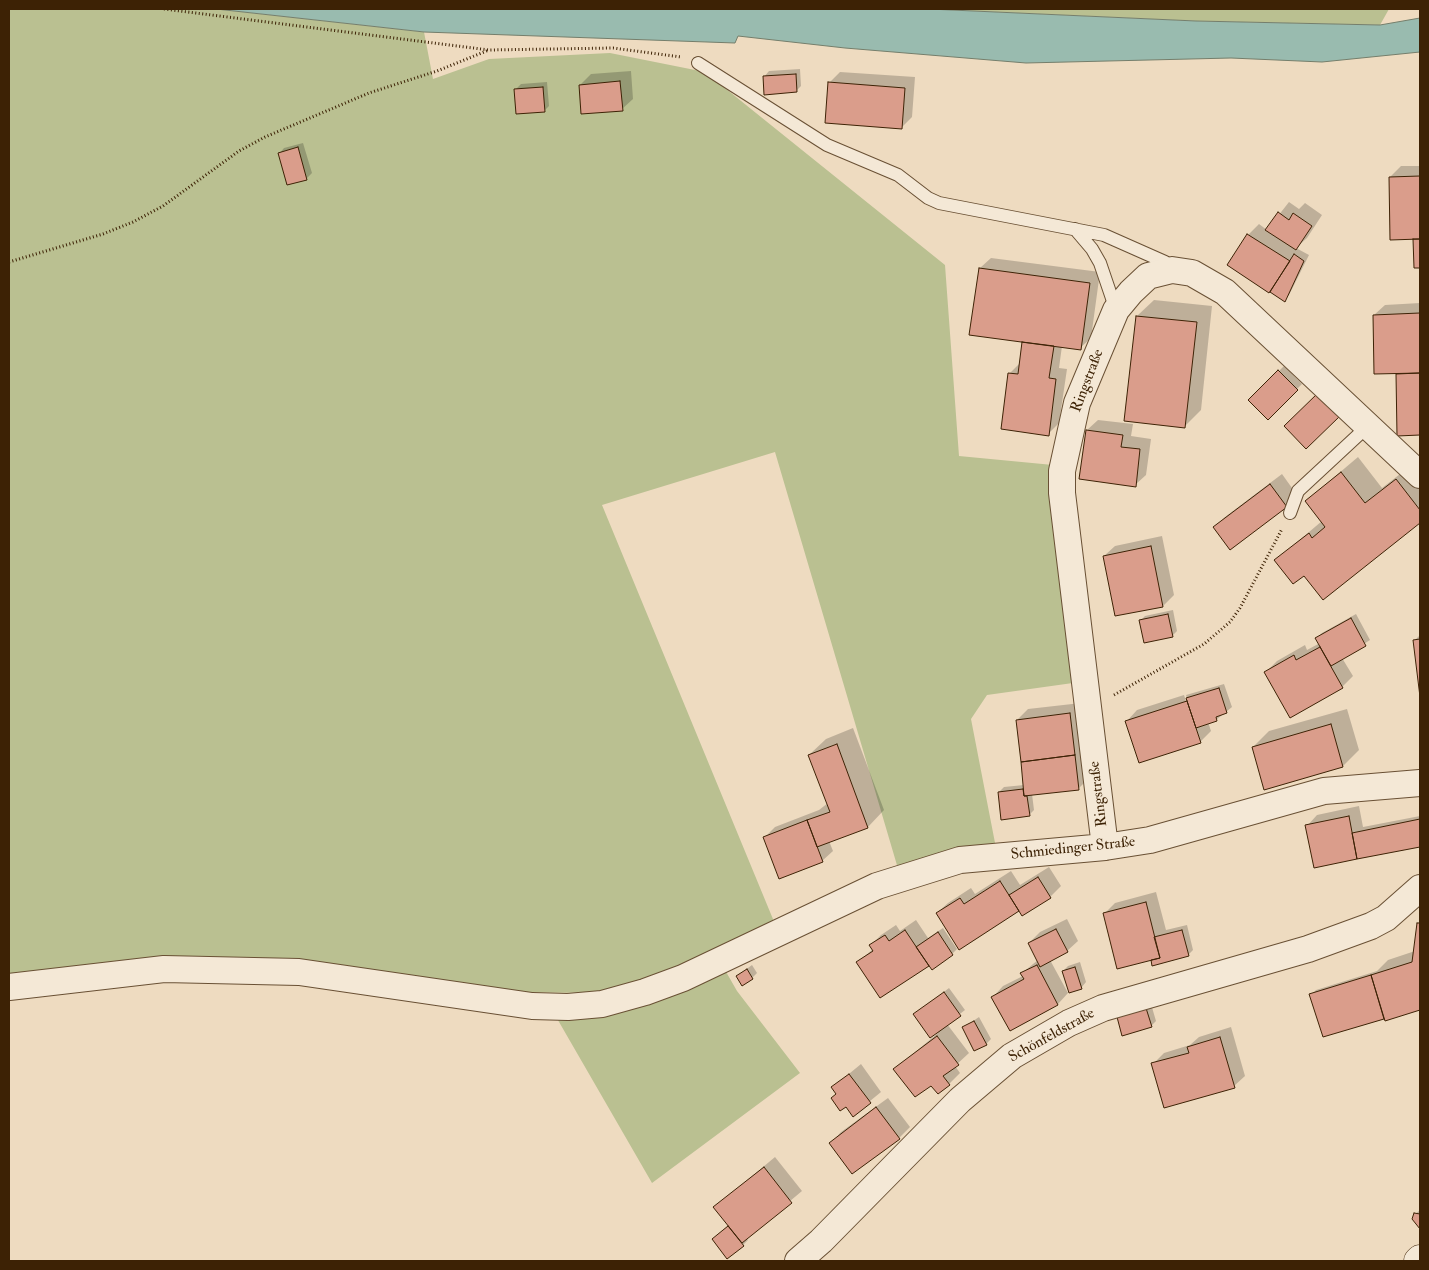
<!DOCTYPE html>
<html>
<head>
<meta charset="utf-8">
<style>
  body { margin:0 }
  #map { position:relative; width:1429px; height:1270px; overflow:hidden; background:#eedbc0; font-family:"IM FELL Double Pica",serif }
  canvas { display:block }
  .frame { position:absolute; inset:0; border:10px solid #3d2205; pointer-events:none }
</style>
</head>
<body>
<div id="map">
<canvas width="1429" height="1270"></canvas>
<div class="frame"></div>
</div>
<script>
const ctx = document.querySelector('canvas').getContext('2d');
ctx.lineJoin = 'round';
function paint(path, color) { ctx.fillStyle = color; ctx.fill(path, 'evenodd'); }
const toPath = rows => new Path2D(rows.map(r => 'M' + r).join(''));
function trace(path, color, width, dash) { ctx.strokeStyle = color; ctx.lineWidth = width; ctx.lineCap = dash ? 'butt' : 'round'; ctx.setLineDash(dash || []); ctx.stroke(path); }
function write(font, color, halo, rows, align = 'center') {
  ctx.font = font + ' "IM FELL Double Pica",serif'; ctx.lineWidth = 4; ctx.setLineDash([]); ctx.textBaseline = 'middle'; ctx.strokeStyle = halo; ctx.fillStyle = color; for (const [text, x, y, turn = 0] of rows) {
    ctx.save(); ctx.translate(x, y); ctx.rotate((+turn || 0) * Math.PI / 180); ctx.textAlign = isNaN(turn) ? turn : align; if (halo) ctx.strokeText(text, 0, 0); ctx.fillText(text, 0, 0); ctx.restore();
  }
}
paint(toPath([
  [9,9,216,9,424,32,433,79,489,59,610,53,705,72,945,265,959,456,1053,465,1080,682,987,695,971,719,996,848,899,872,775,452,602,505,775,924,678,969,602,993,495,992,300,960,256,958,192,958,9,978],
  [929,9,1389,9,1380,25,1196,21],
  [725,970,737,991,800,1073,652,1183,555,1015]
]), '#bac091');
const water = toPath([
  [216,9,929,9,1196,21,1380,25,1420,18,1420,52,1322,62,1231,58,1026,63,845,48,738,36,735,43,424,32,216,9]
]);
paint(water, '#99bbaf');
trace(water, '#747e6b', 1);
paint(toPath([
  [800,69,801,86,796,91,764,77,769,71],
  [631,71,633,99,622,109,580,85,591,74],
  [840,72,915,77,912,117,902,127,829,83],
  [547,82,549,106,544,111,516,89,521,84],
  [303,143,312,173,307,178,279,154,284,148],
  [1401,166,1420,166,1420,267,1415,267,1414,238,1390,177],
  [1289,202,1299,209,1305,203,1322,215,1307,238,1296,248,1309,255,1289,295,1284,300,1270,290,1248,235,1259,224,1267,230],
  [991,258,1100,272,1091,338,1080,348,1062,346,1059,368,1067,369,1059,423,1048,434,1002,428,1010,373,1021,362,1024,341,980,268],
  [1154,300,1212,306,1201,410,1184,427,1137,316],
  [1420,303,1420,434,1398,435,1397,374,1399,372,1374,315,1385,305],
  [1284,366,1302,384,1268,418,1250,400],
  [1098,420,1133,424,1131,436,1151,439,1146,475,1135,485,1087,430],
  [1358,457,1382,488,1413,464,1420,473,1420,521,1323,598,1304,574,1276,560,1322,521,1306,501],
  [1282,474,1297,495,1287,506,1215,527,1225,517],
  [1162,536,1174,595,1163,606,1116,615,1104,556,1115,546],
  [1173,610,1177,631,1172,636,1140,621,1145,616],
  [1356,614,1370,640,1342,658,1353,676,1342,687,1266,672,1277,661,1305,645,1307,650,1320,643,1317,638,1322,633],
  [1420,635,1420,687,1414,641],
  [1224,684,1232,707,1216,720,1208,722,1211,731,1200,742,1127,721,1137,710,1184,695,1194,726,1196,725,1186,695],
  [1081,703,1089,778,1078,789,1032,794,1034,810,1029,815,999,792,1004,787,1024,785,1017,720,1028,709],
  [1347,709,1359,750,1343,766,1265,788,1253,747,1269,731],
  [853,728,884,810,868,827,829,841,833,851,822,861,765,837,775,827,819,810,828,803,809,755,826,739],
  [1359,806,1363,827,1420,816,1420,846,1315,867,1307,826,1317,815],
  [1049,867,1061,886,1050,897,1020,909,937,913,948,903,971,888,975,894,1011,871,1020,885],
  [1156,892,1166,930,1187,925,1193,950,1188,955,1152,961,1104,914,1115,903],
  [1067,919,1078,941,1067,951,1050,960,1068,993,1058,1004,1010,1029,993,997,1003,986,1023,976,1022,973,1038,960,1029,943,1040,932],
  [916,920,928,938,943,928,957,949,952,954,928,965,858,962,873,949,871,945,881,935,896,925,900,931],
  [1420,921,1420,1009,1323,1036,1311,995,1316,990,1377,971,1388,960,1415,951,1418,923],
  [1080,962,1086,982,1081,988,1063,971,1068,966],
  [752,965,757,973,752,978,737,976],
  [949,988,965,1010,947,1024,969,1053,955,1066,960,1073,949,1084,931,1084,895,1069,938,1033,915,1014],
  [1151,1004,1156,1021,1151,1026,1123,1013],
  [979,1017,991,1039,986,1044,963,1028],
  [1231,1027,1245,1076,1234,1086,1153,1064,1164,1053,1190,1045,1199,1037],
  [861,1064,881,1092,853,1115,833,1087],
  [888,1098,910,1127,899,1138,831,1143,841,1132],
  [775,1157,802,1191,746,1238,748,1240,743,1245,718,1234,729,1225,715,1207],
  [1420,1210,1420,1227,1415,1221,1413,1216]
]), '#0003');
const building = toPath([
  [796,74,797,92,764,95,763,76,796,74],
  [620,81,623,111,581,114,579,85,620,81],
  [828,82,905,88,902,129,825,123,828,82],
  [543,87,545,112,516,114,514,89,543,87],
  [298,147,307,180,287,185,278,153,298,147],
  [1420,176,1420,239,1390,240,1389,177,1420,176],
  [1278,212,1289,220,1293,213,1312,226,1296,250,1265,230,1278,212],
  [1247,234,1290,261,1269,293,1227,265,1247,234],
  [1413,239,1420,239,1420,268,1414,268,1413,239],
  [1294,254,1304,261,1285,302,1270,292,1294,254],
  [979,268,1090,283,1081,350,969,335,979,268],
  [1420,313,1420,373,1374,374,1373,315,1420,313],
  [1136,316,1197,322,1185,428,1124,421,1136,316],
  [1022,342,1054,346,1049,378,1056,379,1049,436,1001,429,1008,373,1018,374,1022,342],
  [1278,370,1298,390,1268,420,1248,400,1278,370],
  [1420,373,1420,435,1397,436,1396,374,1420,373],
  [1318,393,1340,416,1306,449,1284,426,1318,393],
  [1086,430,1123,435,1121,447,1140,449,1136,487,1079,479,1086,430],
  [1341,472,1365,503,1396,479,1420,510,1420,523,1323,600,1304,576,1293,584,1274,560,1309,533,1312,538,1325,527,1305,501,1341,472],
  [1270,484,1287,507,1230,550,1213,527,1270,484],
  [1151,546,1163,607,1115,616,1103,556,1151,546],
  [1168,614,1173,637,1144,643,1139,620,1168,614],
  [1351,618,1366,646,1331,666,1315,638,1351,618],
  [1420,639,1420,697,1413,640,1420,639],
  [1320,647,1343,688,1290,718,1264,672,1294,655,1296,660,1320,647],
  [1219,688,1227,713,1216,717,1217,721,1196,728,1186,698,1219,688],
  [1187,701,1201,743,1139,763,1125,721,1187,701],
  [1070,713,1075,755,1021,762,1016,720,1070,713],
  [1331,724,1343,767,1264,790,1252,747,1331,724],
  [837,744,868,828,817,847,807,820,830,812,808,755,837,744],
  [1075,755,1079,790,1024,796,1021,762,1075,755],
  [1023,789,1024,796,1027,796,1030,816,1001,820,998,792,1023,789],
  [1349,816,1357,859,1314,868,1305,825,1349,816],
  [1420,819,1420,847,1357,859,1352,833,1420,819],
  [807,820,823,862,779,879,763,837,807,820],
  [1038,877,1051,898,1022,916,1009,895,1038,877],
  [1000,881,1019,911,959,950,936,913,960,898,964,904,1000,881],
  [1146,902,1160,958,1117,969,1103,913,1146,902],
  [1417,923,1420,923,1420,1010,1385,1021,1371,975,1412,962,1417,923],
  [1056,929,1068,952,1040,967,1028,943,1056,929],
  [905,930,929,966,880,998,856,962,873,951,869,945,885,935,889,941,905,930],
  [1182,930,1189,956,1152,966,1151,960,1160,958,1154,937,1182,930],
  [938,932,953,955,932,970,916,947,938,932],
  [1037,965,1058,1005,1010,1031,991,997,1024,979,1020,973,1037,965],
  [1075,967,1082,989,1069,993,1062,971,1075,967],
  [747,969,753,979,742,986,736,976,747,969],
  [1371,975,1384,1019,1323,1037,1309,994,1371,975],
  [944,992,961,1016,930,1038,913,1014,944,992],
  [1146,1008,1152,1027,1122,1036,1117,1017,1146,1008],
  [974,1021,987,1045,974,1051,962,1027,974,1021],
  [937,1036,959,1065,943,1076,950,1085,938,1094,931,1086,915,1097,893,1069,937,1036],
  [1220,1037,1235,1088,1164,1108,1151,1063,1189,1053,1187,1047,1220,1037],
  [849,1074,871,1103,853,1117,846,1107,840,1111,831,1098,836,1094,831,1087,849,1074],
  [876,1107,900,1139,852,1174,829,1143,876,1107],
  [764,1167,792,1203,742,1243,713,1207,764,1167],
  [1414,1213,1420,1214,1420,1229,1412,1219,1414,1213],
  [728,1226,744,1246,727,1259,712,1239,728,1226]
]);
paint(building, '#da9d8b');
trace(building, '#3d2205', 1);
const lane = toPath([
  [698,63,827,145,898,175,928,198,939,203,1104,235,1165,262,1172,270],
  [1075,229,1092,249,1100,263,1116,310],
  [1290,513,1298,491,1368,426]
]);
const street = toPath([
  [1105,847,1062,493,1062,471,1077,403,1116,310,1131,292,1148,276,1172,270,1192,273,1225,292,1420,475],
  [9,987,164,969,299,972,532,1006,568,1007,602,1004,645,992,683,978,877,886,960,860,1105,847,1150,840,1324,791,1420,783],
  [798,1261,821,1241,960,1100,1012,1056,1069,1023,1103,1008,1308,949,1371,926,1386,918,1420,888]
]);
const secondary = toPath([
  [1418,1261,1420,1259]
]);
trace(lane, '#695034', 14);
trace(street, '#695034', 28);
trace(secondary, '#3d2205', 29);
trace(toPath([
  [164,9,489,50,613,48,681,57],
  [9,262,103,234,133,222,163,206,239,151,265,137,369,93,437,71,489,50],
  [1114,695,1204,644,1230,622,1240,608,1282,529]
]), '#3d2205', 3, [1, 2.5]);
trace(lane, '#f4e8d6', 12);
trace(street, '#f4e8d6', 26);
trace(secondary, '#f4e8d6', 28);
write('15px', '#3d2205', '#f4e8d6', [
  ["Ringstraße",1088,381,-69],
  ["Ringstraße",1099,794,-97],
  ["Schmiedinger Straße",1073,849,-6],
  ["Schönfeldstraße",1052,1036,-29]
]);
</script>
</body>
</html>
